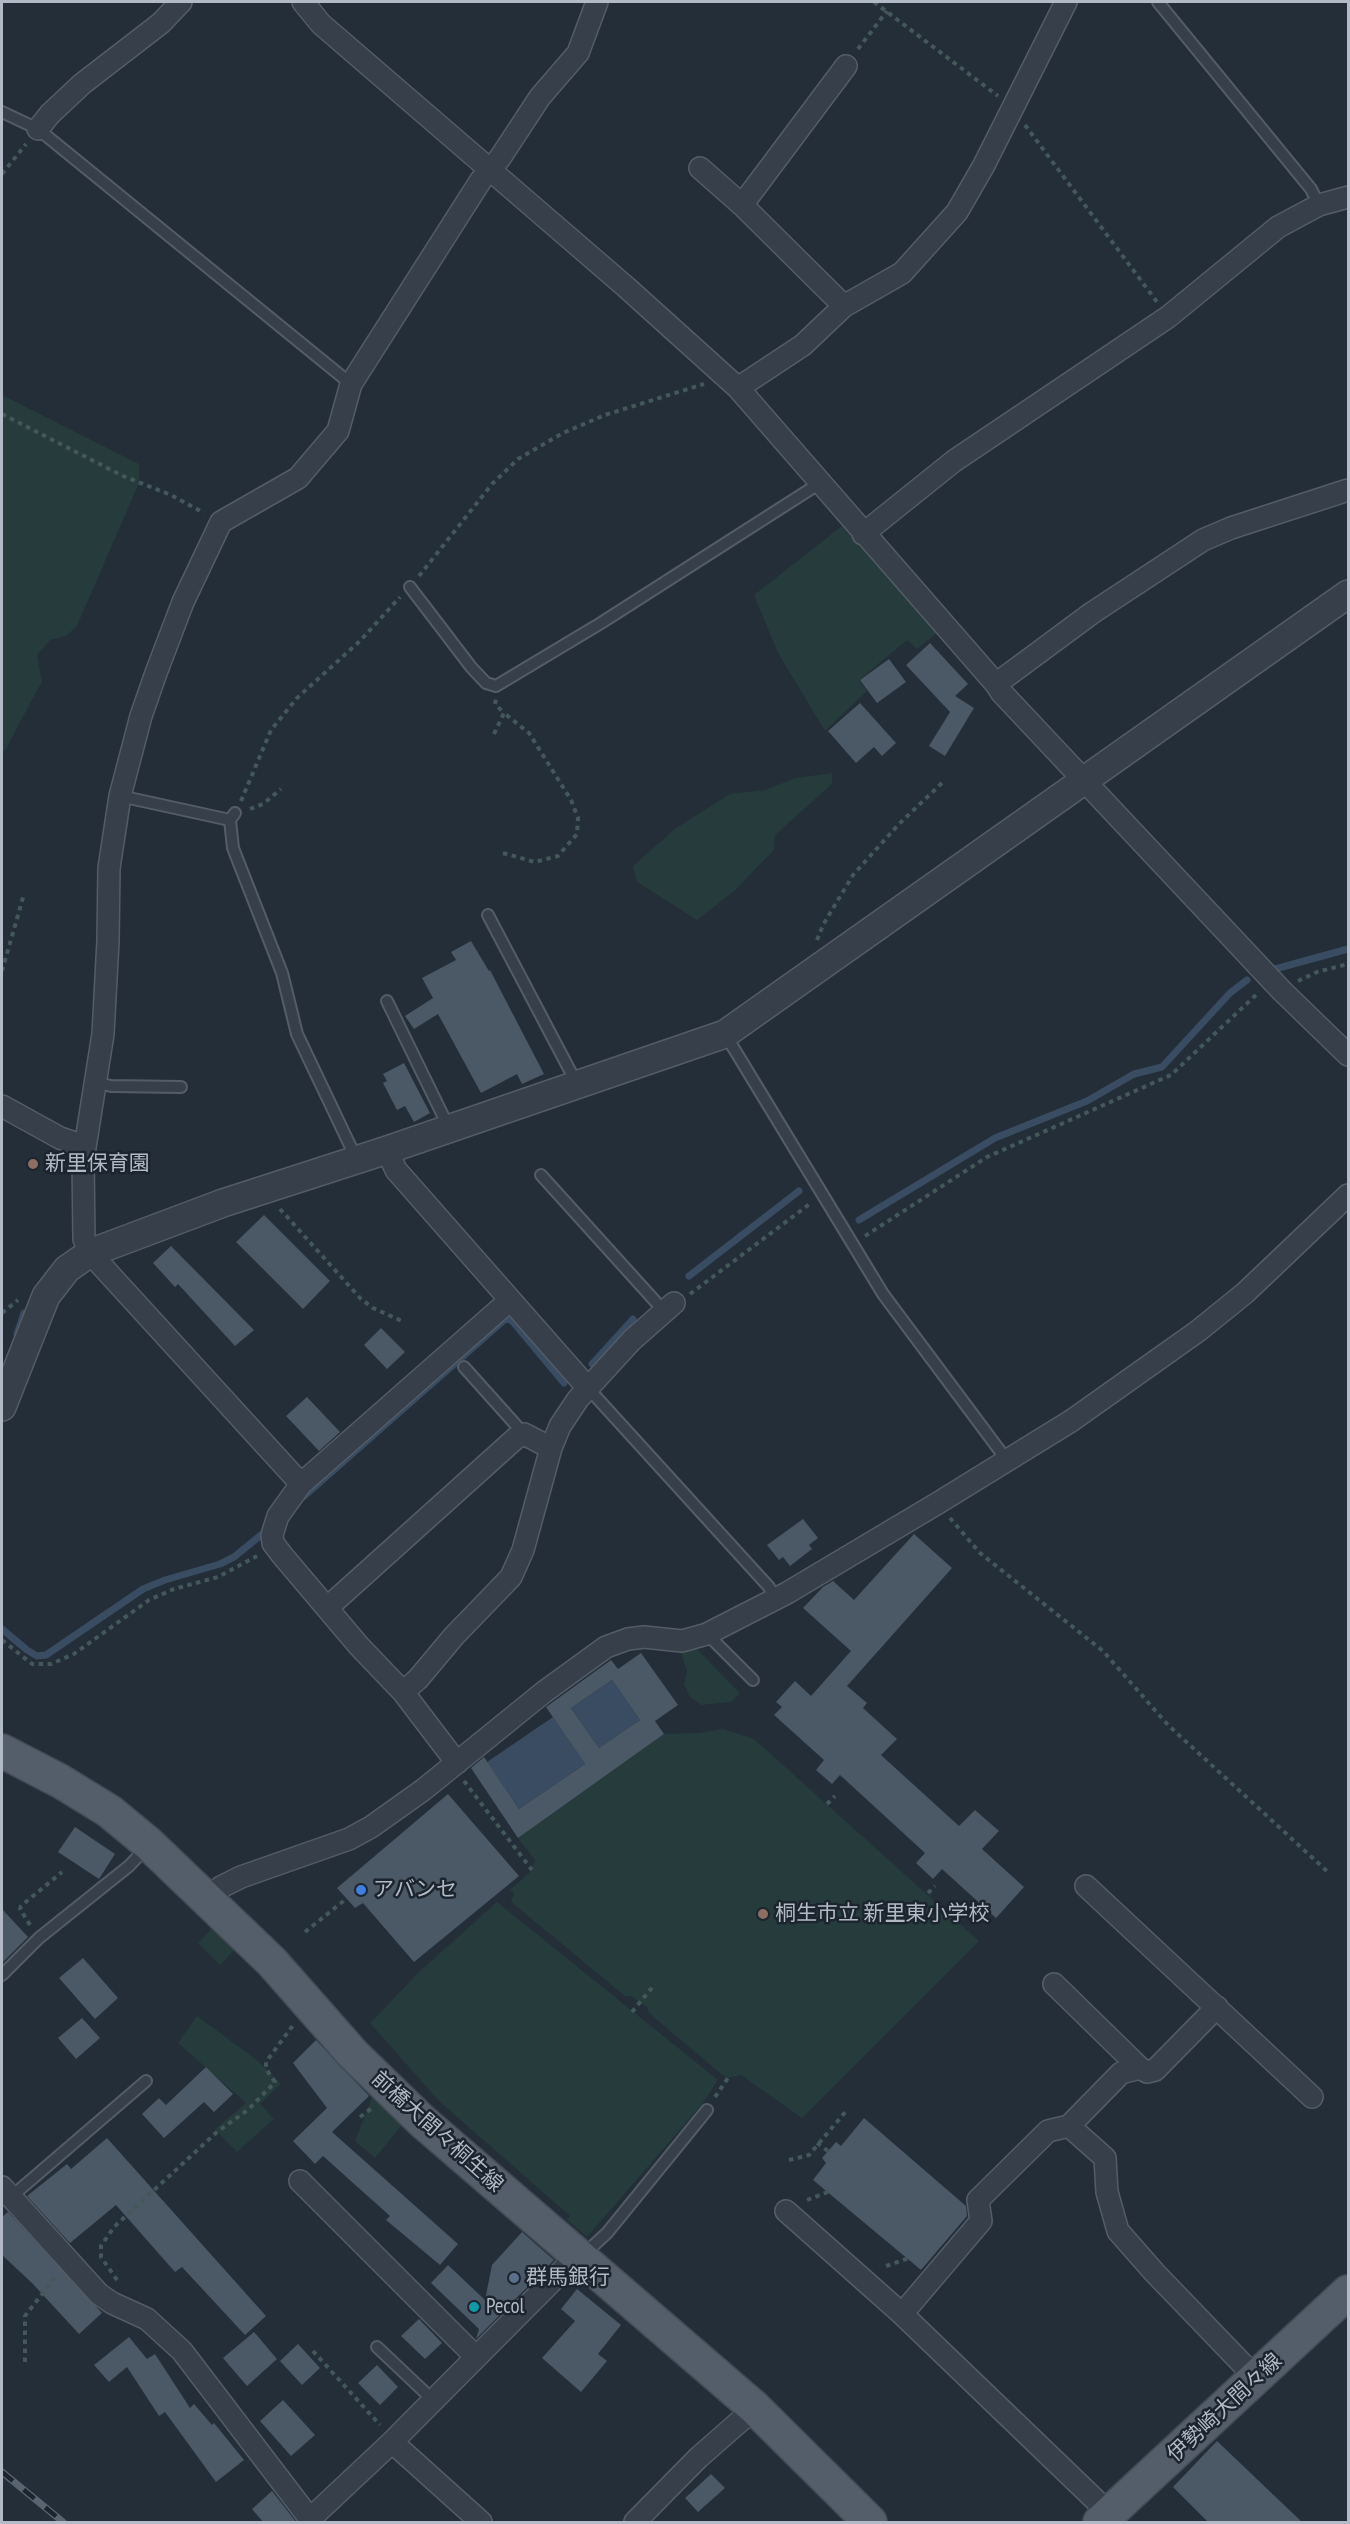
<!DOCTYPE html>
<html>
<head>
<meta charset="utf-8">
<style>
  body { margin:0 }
  #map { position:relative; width:1350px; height:2524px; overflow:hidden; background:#232e39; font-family:"PT Sans Narrow",sans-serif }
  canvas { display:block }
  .frame { position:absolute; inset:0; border:3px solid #b1bac6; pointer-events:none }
</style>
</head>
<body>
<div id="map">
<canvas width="1350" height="2524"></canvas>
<div class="frame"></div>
</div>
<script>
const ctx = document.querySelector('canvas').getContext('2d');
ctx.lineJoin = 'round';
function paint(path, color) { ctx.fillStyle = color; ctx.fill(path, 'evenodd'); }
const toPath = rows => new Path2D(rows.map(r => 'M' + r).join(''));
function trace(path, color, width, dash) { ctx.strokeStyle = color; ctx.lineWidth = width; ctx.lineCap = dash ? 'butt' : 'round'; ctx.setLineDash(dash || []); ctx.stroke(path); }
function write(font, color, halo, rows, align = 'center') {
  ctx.font = font + ' "PT Sans Narrow","Noto Sans JP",sans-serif'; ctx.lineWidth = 5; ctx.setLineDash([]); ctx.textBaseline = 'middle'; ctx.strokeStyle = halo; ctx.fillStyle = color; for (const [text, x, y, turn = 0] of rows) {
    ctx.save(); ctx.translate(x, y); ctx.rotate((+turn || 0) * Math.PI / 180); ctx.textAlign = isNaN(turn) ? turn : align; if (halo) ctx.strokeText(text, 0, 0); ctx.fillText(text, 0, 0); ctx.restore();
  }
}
paint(toPath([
  [2,395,139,464,139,483,77,626,66,636,50,640,37,655,42,681,5,751,2,750],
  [842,526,938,632,917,649,907,640,859,680,867,691,825,731,778,653,754,595],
  [832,773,832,784,775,835,774,850,733,892,697,920,637,882,633,866,676,828,730,794,765,790,796,778],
  [697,1649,740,1693,731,1702,701,1705,690,1697,684,1684,687,1671,681,1653],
  [723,1729,754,1739,979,1941,802,2118,741,2075,728,2078,721,2074,649,2013,647,2007,631,1996,625,1996,511,1902,514,1894,510,1890,532,1870,535,1860,518,1838,664,1734,699,1733],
  [497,1902,718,2080,703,2103,587,2237,567,2220,570,2216,439,2101,370,2023,420,1971],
  [215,1925,237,1947,220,1965,198,1943],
  [197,2016,258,2061,281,2084,260,2104,274,2119,237,2152,215,2129,246,2103,178,2043],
  [373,2095,402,2125,375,2158,355,2141]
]), '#263b3b');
paint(toPath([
  [612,1680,640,1720,599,1748,571,1708],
  [553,1717,585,1764,519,1809,487,1762]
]), '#394c62');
trace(toPath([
  [1275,969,1348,949],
  [859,1220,995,1138,1087,1101,1134,1074,1162,1067,1230,993,1247,980],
  [689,1276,799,1191],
  [17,1334,24,1313],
  [592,1364,633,1319],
  [303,1497,504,1320,509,1319,514,1323,564,1383],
  [2,1629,27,1650,37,1656,46,1655,143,1589,165,1580,220,1564,234,1557,261,1535]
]), '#394c62', 7);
paint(toPath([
  [930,643,968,684,955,696,974,708,945,756,929,746,950,712,906,665],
  [889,659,906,682,877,703,860,680],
  [860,703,896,743,882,756,874,747,856,763,828,731],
  [471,941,489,971,490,970,544,1074,522,1084,517,1074,481,1093,438,1014,414,1029,405,1016,433,998,422,978,456,960,451,952],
  [404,1063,430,1113,414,1122,405,1106,397,1110,383,1083,387,1081,383,1074],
  [264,1215,330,1281,303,1309,236,1242],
  [171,1246,254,1330,235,1346,178,1284,175,1287,153,1263],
  [381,1328,405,1352,387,1369,364,1345],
  [307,1397,340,1432,319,1451,286,1416],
  [803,1519,818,1538,809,1545,812,1549,790,1566,783,1557,779,1560,767,1545],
  [914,1534,952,1568,847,1686,867,1703,863,1708,897,1739,881,1755,959,1826,975,1810,999,1831,982,1849,1024,1887,996,1918,942,1869,933,1879,916,1863,925,1853,840,1775,832,1784,816,1770,824,1760,774,1715,782,1707,776,1702,795,1681,811,1696,851,1651,803,1608,823,1587,833,1581,854,1600],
  [641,1653,678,1705,655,1721,664,1734,518,1838,471,1768,484,1757,519,1809,585,1764,546,1707,611,1660,618,1669],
  [612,1680,640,1720,599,1748,571,1708],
  [448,1794,519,1876,414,1962,363,1903,355,1908,337,1888],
  [75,1827,115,1854,99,1879,58,1852],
  [2,1909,28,1937,2,1963],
  [83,1958,118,1998,95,2019,59,1978],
  [82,2018,100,2038,76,2059,58,2038],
  [316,2040,369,2096,332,2132,458,2244,440,2265,386,2220,390,2216,323,2156,315,2164,293,2141,327,2108,293,2063],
  [206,2067,233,2094,214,2112,204,2102,164,2138,142,2114,159,2098,166,2105],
  [864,2118,966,2206,967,2216,921,2270,813,2180,826,2163,822,2158,836,2142,841,2146],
  [107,2138,266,2316,245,2335,182,2267,175,2272,116,2205,70,2243,27,2196,67,2164,71,2169],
  [8,2212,102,2313,79,2334,32,2283,2,2255,2,2217],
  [522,2232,554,2260,476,2339,479,2329,431,2283,448,2265,485,2300,492,2265],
  [577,2289,621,2325,598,2354,607,2361,581,2392,542,2358,575,2321,561,2309],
  [419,2319,442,2343,425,2359,401,2336],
  [254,2332,277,2359,247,2386,223,2358],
  [129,2337,147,2359,155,2354,190,2408,194,2404,212,2425,214,2423,244,2460,216,2482,165,2412,159,2416,127,2367,109,2382,94,2365],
  [298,2344,320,2368,302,2385,280,2361],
  [377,2365,398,2387,380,2405,358,2383],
  [283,2400,315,2435,291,2456,260,2421],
  [1217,2441,1303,2523,1209,2523,1173,2487],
  [711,2474,725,2488,698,2512,685,2498],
  [272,2491,297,2523,264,2523,252,2509]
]), '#4b5865');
const service = toPath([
  [1158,2,1311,189,1319,205],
  [2,112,38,129,351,384],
  [410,587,471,667,486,683,496,686,601,623,820,483],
  [120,796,230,820],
  [235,813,230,820,233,848,282,973,297,1034,356,1158],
  [488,915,577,1084],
  [387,1001,449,1128],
  [725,1034,883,1294,1006,1459],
  [94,1082,111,1086,181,1087],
  [541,1175,664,1311],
  [464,1367,524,1434],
  [587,1387,769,1587,775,1598],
  [707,1634,753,1680],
  [2,1975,39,1938,129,1866,147,1847],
  [11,2197,146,2081],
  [582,2256,607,2233,707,2110],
  [377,2347,433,2400]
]);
const minor = toPath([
  [303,2,321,24,626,287,738,388,996,684,1001,692,1282,991,1348,1055],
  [38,129,50,114,82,84,161,23,181,2],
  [700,168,742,205,844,306],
  [742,205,846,66],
  [738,388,803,345,844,306,902,273,957,212,984,165,1066,2],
  [863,534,954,461,1168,317,1278,227,1319,205,1348,197],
  [996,684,1092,613,1203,540,1231,528,1348,490],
  [2,1106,60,1138,84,1146],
  [387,1150,396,1170,587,1387],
  [301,1484,90,1253,84,1239,83,1160,103,1034,108,941,109,868,120,796,141,716,156,673,183,602,221,522,298,478,338,431,351,384,481,180,500,158,540,97,578,53,597,2],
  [327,1608,516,1438,524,1434,551,1448],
  [403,1692,418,1679,454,1636,511,1577,523,1550,551,1448,560,1426,578,1399,632,1340,674,1303],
  [457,1763,403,1692,359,1646,282,1555,273,1543,272,1535,278,1516,301,1484,509,1301],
  [1086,1886,1312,2097],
  [208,1899,221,1887,241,1877,349,1839,371,1827,423,1790,544,1692,606,1647,628,1639,644,1637,682,1641,707,1634,787,1593,938,1503,1071,1421,1198,1331,1245,1293,1348,1195],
  [1054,1984,1140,2068],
  [1069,2126,1105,2158,1107,2192,1118,2231,1154,2272,1257,2379],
  [300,2181,476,2357],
  [2,2187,99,2294,112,2303,147,2319,182,2351,310,2519,392,2442,564,2269,580,2258],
  [786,2211,902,2314,1110,2514],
  [902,2314,981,2221,978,2200,1048,2131,1069,2126,1121,2073,1140,2068,1147,2072,1155,2070,1217,2007],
  [392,2442,481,2522],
  [635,2522,698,2458,755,2408]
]);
const tertiary = toPath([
  [2,1407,46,1296,67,1269,90,1253,223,1203,387,1150,725,1034,1348,594]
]);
const primary = toPath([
  [2,1751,60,1781,109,1811,149,1844,272,1962,353,2054,422,2121,755,2408,870,2522],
  [1100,2522,1348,2292]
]);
trace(service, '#545d67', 14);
trace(minor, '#545d67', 24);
trace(tertiary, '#545d67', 30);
trace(primary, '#434b56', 36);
trace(toPath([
  [874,2,998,96],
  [858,49,887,11],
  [1025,125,1157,302],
  [2,174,26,144],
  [2,414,123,476,171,495,204,513],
  [419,576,492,484,518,459,563,433,605,415,704,384],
  [494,734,504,713,495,704,496,699],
  [241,801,271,730,297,698,360,641,400,597],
  [250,809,263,804,281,789],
  [503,853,535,862,558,856,577,834,578,818,571,800,529,733,504,713],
  [817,940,823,925,853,875,899,824,944,781],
  [2,971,24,894],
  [1298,981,1317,972,1348,964],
  [280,1209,361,1299,373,1308,404,1322],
  [865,1236,987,1157,1171,1075,1258,993],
  [690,1294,811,1203],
  [2,1313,18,1300],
  [950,1518,980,1553,1103,1651,1168,1725,1329,1873],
  [2,1640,32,1664,51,1664,74,1654,149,1600,174,1589,218,1577,257,1556],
  [464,1781,532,1870],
  [827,1804,835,1796],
  [928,1893,935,1886],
  [30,1925,20,1909,21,1906,62,1872],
  [305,1932,346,1899],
  [632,2012,655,1984],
  [715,2097,728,2078],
  [360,2117,372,2108],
  [817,2143,828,2151],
  [789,2160,809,2155,847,2110],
  [807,2200,828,2192],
  [886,2266,909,2258],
  [117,2280,101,2257,101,2246,114,2227,217,2132,249,2109,275,2082,266,2069,266,2062,294,2024],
  [313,2351,380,2425],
  [25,2362,25,2316,56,2276]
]), '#44585a', 4, [4.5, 4.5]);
trace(service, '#363f4a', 10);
trace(minor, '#363f4a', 21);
trace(tertiary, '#363f4a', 27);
trace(primary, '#545e6a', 33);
const rail = toPath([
  [2,2472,63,2522]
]);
trace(rail, '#596471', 7);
trace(rail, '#1c242e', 4.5, [14]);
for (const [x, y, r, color] of [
  [33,1164,6,"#8d6e63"],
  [361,1890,6,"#3f7fe0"],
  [763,1914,6,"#8d6e63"],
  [514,2278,6,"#5c6f8a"],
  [474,2307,6,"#0f9aa8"]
]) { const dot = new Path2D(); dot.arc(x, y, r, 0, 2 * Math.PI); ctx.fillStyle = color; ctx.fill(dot); trace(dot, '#1c242e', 2); }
write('21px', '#b1bac6', '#1c242e', [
  ["新里保育園",45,1164],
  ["アバンセ",373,1890],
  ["桐生市立 新里東小学校",775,1914],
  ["群馬銀行",526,2278],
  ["Pecol",486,2307]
], 'left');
write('21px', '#b1bac6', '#1c242e', [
  ["前橋大間々桐生線",437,2132,42],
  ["伊勢崎大間々線",1225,2408,-43]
]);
</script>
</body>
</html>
